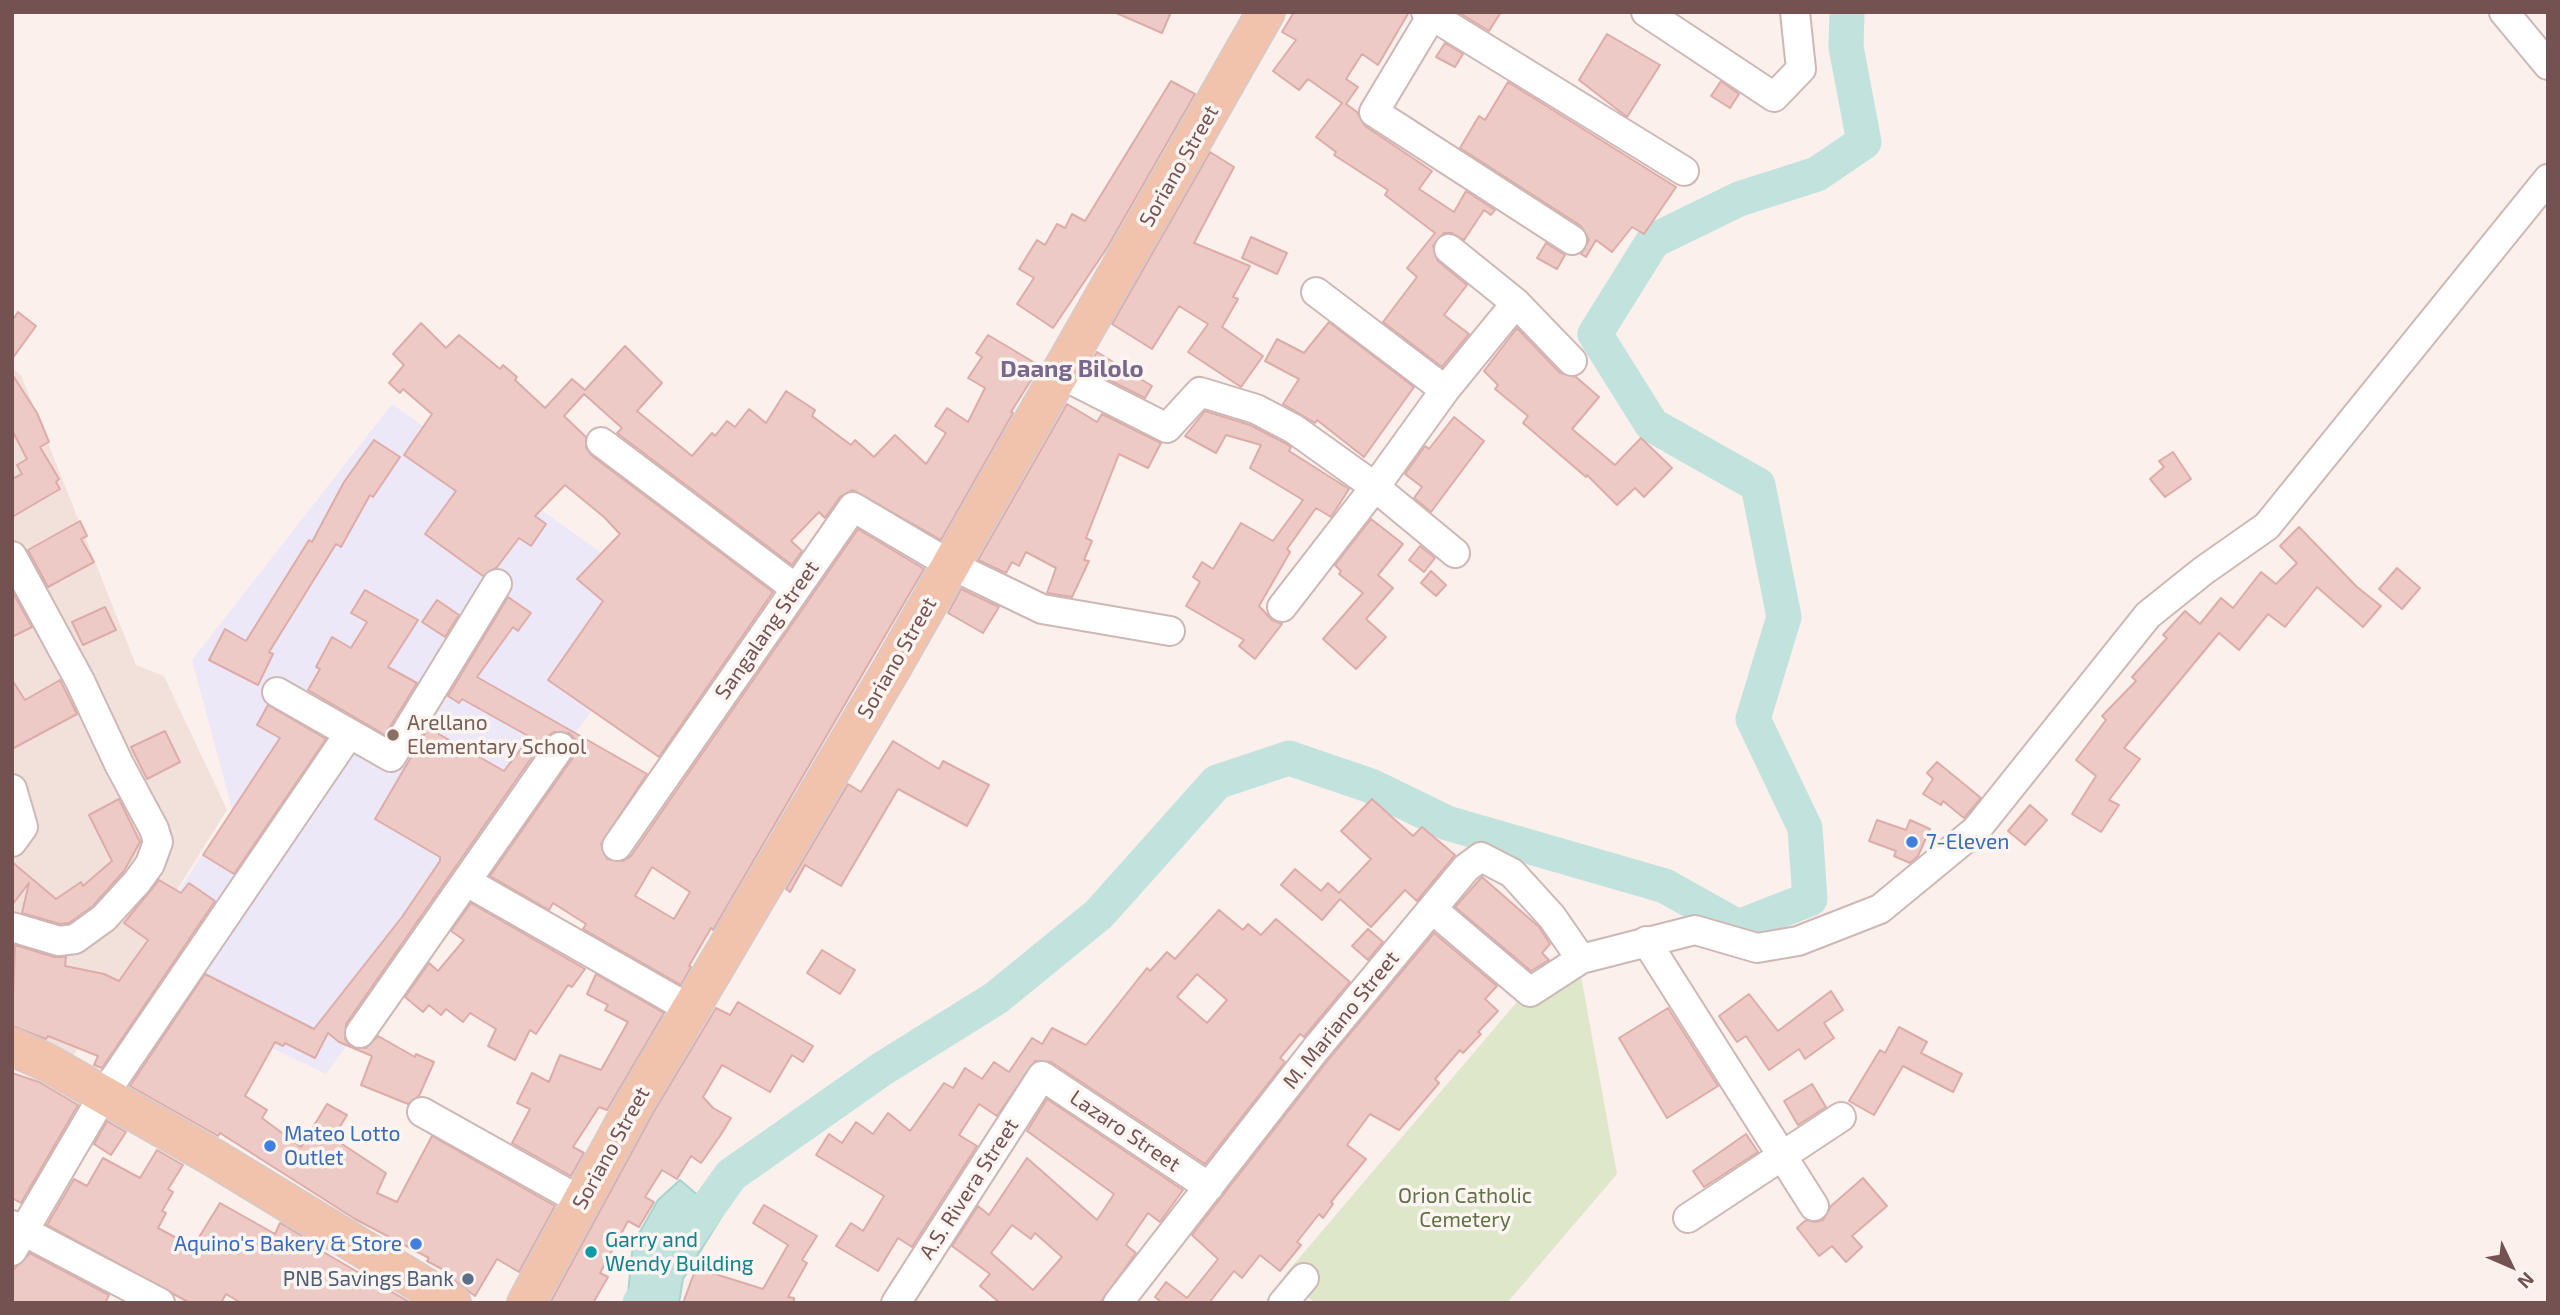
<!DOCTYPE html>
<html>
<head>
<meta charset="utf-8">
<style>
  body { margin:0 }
  #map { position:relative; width:2560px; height:1315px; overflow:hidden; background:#fbf0ec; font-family:"Exo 2",sans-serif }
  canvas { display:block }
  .frame { position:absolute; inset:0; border:14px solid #745251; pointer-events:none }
  .north { position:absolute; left:2476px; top:1231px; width:70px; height:70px; -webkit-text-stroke:5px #fdf5f2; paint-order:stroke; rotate:134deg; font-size:19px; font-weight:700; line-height:28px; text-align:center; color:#745251 }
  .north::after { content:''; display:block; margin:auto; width:24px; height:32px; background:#745251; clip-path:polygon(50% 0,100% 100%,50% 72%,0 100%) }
</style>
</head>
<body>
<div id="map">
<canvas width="2560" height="1315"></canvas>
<div class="frame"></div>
<div class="north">N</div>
</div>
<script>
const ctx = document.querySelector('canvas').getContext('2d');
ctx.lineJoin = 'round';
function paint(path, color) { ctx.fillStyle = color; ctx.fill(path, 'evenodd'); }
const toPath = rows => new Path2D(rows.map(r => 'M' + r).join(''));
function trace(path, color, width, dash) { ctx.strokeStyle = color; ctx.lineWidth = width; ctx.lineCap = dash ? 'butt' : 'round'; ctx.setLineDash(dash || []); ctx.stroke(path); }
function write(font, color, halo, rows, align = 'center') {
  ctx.font = font + ' "Exo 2",sans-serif'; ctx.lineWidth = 7; ctx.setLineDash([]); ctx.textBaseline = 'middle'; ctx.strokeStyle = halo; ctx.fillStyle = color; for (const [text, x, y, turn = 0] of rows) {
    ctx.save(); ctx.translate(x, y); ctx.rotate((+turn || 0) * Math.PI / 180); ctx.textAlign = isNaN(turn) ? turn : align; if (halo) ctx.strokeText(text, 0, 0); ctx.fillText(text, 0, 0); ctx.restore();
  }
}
paint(toPath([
  [12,368,21,375,136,665,164,676,227,810,73,1056,12,1034]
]), '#f2e0db');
paint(toPath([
  [392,404,671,602,326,1074,123,977,232,809,192,660]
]), '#ede8f7');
paint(toPath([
  [1581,976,1617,1174,1507,1303,1315,1303,1283,1277,1522,996]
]), '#dfe7cb');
const water = toPath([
  [680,1180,722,1216,683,1279,679,1303,627,1303,633,1244,658,1200,680,1180]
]);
paint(water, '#c2e3dd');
trace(water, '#a9d3cd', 2);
trace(toPath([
  [640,1303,731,1175,882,1069,996,998,1099,914,1217,782,1289,758,1371,786,1447,823,1665,886,1738,927,1810,899,1805,828,1753,719,1784,617,1758,485,1652,425,1595,334,1653,241,1739,199,1817,174,1864,142,1846,47,1847,12]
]), '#c2e3dd', 35);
const building = toPath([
  [1114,12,1171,12,1162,33,1114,12],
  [1294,12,1409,12,1378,65,1362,54,1346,79,1358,87,1346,104,1357,112,1365,126,1432,171,1419,189,1454,212,1466,191,1495,210,1491,215,1484,210,1464,240,1452,233,1444,233,1433,246,1438,261,1467,285,1444,315,1469,334,1442,367,1383,322,1417,277,1407,268,1435,233,1385,195,1388,190,1334,155,1336,152,1316,137,1342,103,1308,79,1299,90,1273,71,1296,40,1282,32,1294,12],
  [1458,12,1501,12,1489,31,1458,12],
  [1607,34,1660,65,1627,117,1579,80,1607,34],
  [1445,43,1463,54,1455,67,1436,57,1445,43],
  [1171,81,1195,94,1107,248,1053,328,1017,304,1034,278,1019,269,1037,240,1045,245,1057,224,1065,228,1072,214,1085,221,1171,81],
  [1721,81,1739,94,1730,108,1711,96,1721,81],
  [1508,82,1676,187,1644,234,1632,227,1612,252,1596,240,1586,257,1581,254,1589,240,1581,226,1460,148,1479,116,1485,120,1508,82],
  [1210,152,1234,167,1194,243,1250,266,1233,297,1238,299,1222,327,1263,356,1241,387,1188,352,1208,324,1179,306,1152,349,1112,324,1210,152],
  [1251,237,1287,253,1277,274,1242,258,1251,237],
  [1546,243,1565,255,1557,269,1537,258,1546,243],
  [18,312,36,326,12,359,12,321,18,312],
  [1329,322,1414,387,1364,457,1317,420,1315,423,1283,404,1299,379,1265,361,1277,339,1304,353,1329,322],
  [421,323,446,348,459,335,500,369,503,365,517,377,515,380,545,408,572,379,585,390,625,346,662,383,637,411,692,456,712,433,715,436,727,421,735,427,749,409,766,423,786,391,815,410,812,416,851,445,855,440,874,457,895,435,926,464,946,433,935,426,947,408,968,422,985,388,968,378,982,357,976,353,988,335,1040,366,1011,412,1013,413,941,540,853,490,840,497,825,518,819,512,791,541,802,551,792,565,617,433,622,428,584,394,564,416,586,437,586,448,591,455,773,592,659,757,548,680,603,601,577,579,620,534,604,517,565,485,535,516,546,524,531,546,519,538,497,567,483,576,425,534,456,491,404,455,432,414,403,389,400,393,389,383,404,365,393,354,421,323],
  [1517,328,1560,373,1576,377,1599,397,1572,429,1615,465,1641,438,1672,468,1644,497,1635,488,1617,505,1587,475,1586,477,1523,423,1528,416,1495,389,1498,385,1484,371,1517,328],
  [1097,352,1152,386,1145,398,1087,369,1097,352],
  [12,374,37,413,49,442,40,447,59,479,56,482,60,489,12,517,12,479,22,474,17,465,27,459,12,430,12,374],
  [1067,404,1097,422,1102,414,1161,443,1148,468,1119,454,1086,538,1092,541,1084,560,1089,561,1072,597,1047,593,1056,568,1026,552,1019,566,1012,562,1006,573,978,560,1067,404],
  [1205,411,1250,425,1285,443,1291,447,1289,451,1349,489,1331,517,1316,508,1287,549,1290,552,1259,606,1272,620,1282,624,1255,659,1239,646,1244,640,1186,606,1200,582,1193,577,1202,562,1213,569,1241,523,1273,541,1303,500,1250,468,1261,445,1226,435,1216,453,1185,436,1205,411],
  [1454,417,1484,441,1431,512,1414,498,1422,487,1405,474,1425,446,1429,449,1454,417],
  [374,440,400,457,373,497,370,495,341,547,336,544,269,652,273,654,258,685,209,660,225,629,246,641,309,540,312,542,344,482,374,440],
  [2173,452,2191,479,2165,497,2150,479,2164,467,2159,461,2173,452],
  [1371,519,1403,544,1378,575,1393,588,1366,619,1386,637,1356,669,1323,639,1363,593,1339,574,1341,571,1335,565,1371,519],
  [80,521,87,536,81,539,94,562,48,587,28,550,80,521],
  [2299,527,2357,587,2381,606,2363,627,2317,587,2285,627,2268,614,2239,650,2219,633,2124,748,2140,759,2109,800,2119,805,2101,832,2072,814,2096,776,2076,760,2106,720,2102,716,2136,681,2132,677,2167,638,2163,635,2185,611,2200,624,2221,598,2233,608,2261,572,2276,584,2297,563,2280,546,2299,527],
  [858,529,924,569,713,930,711,928,689,966,691,967,681,985,583,929,586,924,553,903,549,910,490,876,574,756,575,739,569,733,554,732,546,737,346,1024,345,1039,351,1047,366,1048,378,1036,415,1057,416,1054,434,1062,419,1096,408,1104,361,1085,372,1056,339,1042,328,1033,315,1058,285,1043,283,1046,275,1042,245,1096,267,1110,262,1118,301,1147,327,1104,347,1115,333,1138,386,1173,377,1193,397,1202,432,1136,555,1206,519,1272,497,1259,475,1296,451,1278,453,1275,427,1261,429,1258,355,1219,220,1133,218,1136,130,1086,205,974,314,1029,402,917,440,861,440,857,375,819,428,728,504,771,530,737,462,699,459,703,448,696,508,597,531,613,518,631,513,627,477,677,647,774,601,844,607,859,623,861,631,856,858,529],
  [652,867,690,892,674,919,635,896,652,867],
  [1420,546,1435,558,1424,572,1409,560,1420,546],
  [2397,568,2420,588,2402,609,2379,589,2397,568],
  [1431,571,1446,585,1436,596,1421,583,1431,571],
  [961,589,999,607,983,633,948,613,961,589],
  [365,590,418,620,388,667,417,683,385,735,308,690,320,669,316,667,332,637,351,648,367,622,351,613,365,590],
  [12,591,32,627,12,637,12,591],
  [437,600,459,615,445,637,422,622,437,600],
  [105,607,116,630,83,645,72,622,105,607],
  [12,680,25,700,60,680,77,714,12,749,12,680],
  [268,705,326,739,234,874,203,855,280,738,257,725,268,705],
  [165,731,180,762,147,779,131,747,165,731],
  [893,741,939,769,943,761,989,785,967,826,898,789,841,886,805,865,790,892,786,889,848,784,861,792,893,741],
  [1937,762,1981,798,1964,818,1943,801,1941,805,1923,794,1933,779,1927,773,1937,762],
  [119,799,140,842,124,871,93,906,69,923,60,924,22,913,29,883,12,905,12,862,56,899,81,882,83,886,112,861,89,815,119,799],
  [1372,799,1413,836,1422,827,1455,855,1417,901,1405,890,1371,927,1340,899,1322,920,1281,885,1295,869,1321,891,1328,883,1339,893,1371,859,1341,831,1372,799],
  [2030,805,2047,820,2025,845,2008,831,2030,805],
  [1877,820,1906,830,1910,820,1930,829,1918,856,1910,863,1894,856,1896,851,1869,841,1877,820],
  [1482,877,1539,927,1550,944,1542,953,1549,960,1531,971,1455,907,1482,877],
  [159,880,181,893,189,883,215,901,102,1068,94,1065,98,1056,48,1036,46,1039,12,1026,15,945,54,957,66,957,65,966,104,974,119,981,148,940,124,923,159,880],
  [471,903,585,969,572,987,568,985,536,1034,530,1030,515,1060,488,1046,496,1029,470,1013,463,1022,446,1009,441,1015,429,1005,423,1012,405,997,429,963,438,971,464,940,451,931,471,903],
  [1219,910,1243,930,1248,924,1261,935,1276,919,1350,982,1304,1037,1300,1034,1280,1058,1285,1062,1205,1164,1051,1062,1035,1061,997,1116,979,1104,959,1135,977,1146,912,1247,898,1238,878,1271,836,1246,851,1223,863,1231,884,1196,816,1155,829,1134,842,1143,856,1122,873,1134,888,1113,910,1131,944,1083,953,1088,965,1068,982,1079,994,1062,1009,1072,1032,1038,1042,1044,1052,1028,1086,1045,1147,968,1150,971,1167,952,1175,959,1219,910],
  [1197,974,1227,1000,1207,1023,1177,997,1197,974],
  [1368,929,1383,942,1368,960,1352,946,1368,929],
  [1434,933,1497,986,1485,999,1498,1011,1478,1032,1481,1034,1463,1053,1460,1050,1435,1079,1439,1083,1399,1130,1370,1114,1347,1145,1366,1159,1331,1202,1333,1204,1323,1218,1319,1214,1297,1242,1301,1245,1280,1271,1260,1255,1242,1278,1234,1271,1209,1303,1162,1303,1155,1297,1166,1282,1187,1298,1218,1259,1192,1235,1328,1060,1434,933],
  [822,950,855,970,840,994,807,973,822,950],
  [596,974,664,1013,607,1110,599,1107,573,1147,584,1153,571,1176,512,1143,530,1109,517,1103,532,1073,549,1082,560,1055,601,1070,628,1022,605,1010,608,1005,587,994,596,974],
  [1831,991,1843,1010,1824,1023,1834,1038,1805,1059,1799,1049,1769,1070,1746,1036,1737,1042,1719,1016,1749,994,1778,1031,1831,991],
  [738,1002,813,1046,803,1062,792,1055,770,1092,722,1065,703,1097,713,1108,731,1118,720,1136,701,1163,691,1156,677,1179,662,1170,645,1197,654,1202,639,1227,628,1221,600,1273,608,1277,593,1303,550,1303,653,1113,716,1008,730,1015,738,1002],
  [1668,1008,1718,1086,1667,1118,1619,1038,1668,1008],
  [1899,1027,1927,1042,1921,1053,1962,1074,1953,1092,1903,1066,1874,1115,1849,1101,1880,1050,1885,1053,1899,1027],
  [12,1073,39,1082,78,1105,21,1203,12,1198,12,1073],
  [1812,1084,1826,1107,1798,1125,1784,1101,1812,1084],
  [1047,1099,1183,1190,1160,1222,1148,1213,1126,1245,1136,1253,1100,1303,1000,1303,980,1286,990,1274,952,1246,978,1206,989,1215,1027,1158,1097,1220,1114,1194,1027,1131,1047,1099],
  [1012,1225,1031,1239,1035,1233,1062,1257,1033,1290,991,1253,1012,1225],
  [107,1121,126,1132,111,1155,94,1144,107,1121],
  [1746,1134,1758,1152,1704,1187,1693,1171,1746,1134],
  [157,1150,183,1165,168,1189,173,1192,162,1211,166,1213,158,1228,193,1247,220,1203,275,1234,280,1223,284,1225,302,1236,301,1239,411,1303,241,1303,226,1294,221,1303,190,1303,47,1225,74,1179,87,1186,103,1158,140,1178,157,1150],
  [1863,1178,1887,1206,1852,1236,1862,1247,1846,1262,1832,1246,1819,1256,1797,1228,1806,1220,1815,1222,1823,1220,1831,1206,1863,1178],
  [764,1205,817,1236,802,1260,807,1263,788,1297,794,1298,794,1303,683,1303,696,1268,763,1289,788,1245,753,1223,764,1205],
  [30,1253,109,1295,105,1303,12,1303,12,1271,30,1253]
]);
paint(building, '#edcac6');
trace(building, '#deaca8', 2);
const minor = toPath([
  [1426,12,1684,171],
  [1434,12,1374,112,1572,240],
  [1646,12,1774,97,1801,69,1795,12],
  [2504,12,2548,65],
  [1449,249,1516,303,1572,361],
  [1316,292,1445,390],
  [1060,374,1167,428,1200,392,1256,409,1294,429,1375,487,1445,390,1516,303],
  [601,442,795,588],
  [12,556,80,681,119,764,154,829,158,842,150,864,137,882,104,918,75,939,59,941,12,927],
  [1282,607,1375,487,1455,553],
  [277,692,391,757,497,584],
  [12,789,23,827,12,842],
  [617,846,853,507,951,565,1042,609,1170,631],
  [467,882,690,1009],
  [1432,909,1530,992,1581,959,1695,930,1757,948,1798,941,1880,909,1976,830,2148,615,2203,571,2267,526,2548,179],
  [1646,941,1814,1206],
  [360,1033,560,747],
  [422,1112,581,1201],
  [1688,1218,1841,1117],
  [12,1225,160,1303],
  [12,1251,104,1094,349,734],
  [896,1303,1042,1076,1209,1187],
  [1118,1303,1315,1050,1466,868,1481,857,1512,873,1552,917,1581,959],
  [1283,1303,1304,1278]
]);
const major = toPath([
  [12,1047,46,1062,214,1158,452,1303],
  [526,1303,635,1103,892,668,1266,12]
]);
trace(minor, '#ceb8b5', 32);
trace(major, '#d5cbcb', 40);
trace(minor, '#fff', 28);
trace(major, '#f1c2ac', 37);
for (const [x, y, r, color] of [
  [393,735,7,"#8d6e63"],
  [1912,842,7,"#3f7fe0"],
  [270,1146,7,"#3f7fe0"],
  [416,1244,7,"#3f7fe0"],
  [591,1252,7,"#0f9aa8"],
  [468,1279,7,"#5c6f8a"]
]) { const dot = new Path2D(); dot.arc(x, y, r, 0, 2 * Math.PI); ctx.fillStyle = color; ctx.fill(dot); trace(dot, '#fdf5f2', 2.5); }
write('21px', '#745251', '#fdf5f2', [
  ["Soriano Street",1179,166,-60],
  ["Sangalang Street",767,630,-55],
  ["Soriano Street",897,658,-60],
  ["M. Mariano Street",1341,1020,-51],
  ["Lazaro Street",1125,1131,34],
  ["Soriano Street",611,1148,-61],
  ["A.S. Rivera Street",969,1189,-57]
]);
write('21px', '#785e54', '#fdf5f2', [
  ["Arellano",407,723],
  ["Elementary School",407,747]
], 'left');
write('21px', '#366cbe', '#fdf5f2', [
  ["7-Eleven",1926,842],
  ["Mateo Lotto",284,1134],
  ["Outlet",284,1158],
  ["Aquino's Bakery & Store",402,1244,"right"]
], 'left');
write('21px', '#617247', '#fdf5f2', [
  ["Orion Catholic",1465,1196],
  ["Cemetery",1465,1220]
]);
write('21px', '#0d838f', '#fdf5f2', [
  ["Garry and",605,1240],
  ["Wendy Building",605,1264]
], 'left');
write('21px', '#4e5e75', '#fdf5f2', [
  ["PNB Savings Bank",454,1279]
], 'right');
write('bold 24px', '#77698e', '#fdf5f2', [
  ["Daang Bilolo",1072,369]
]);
</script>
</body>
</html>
